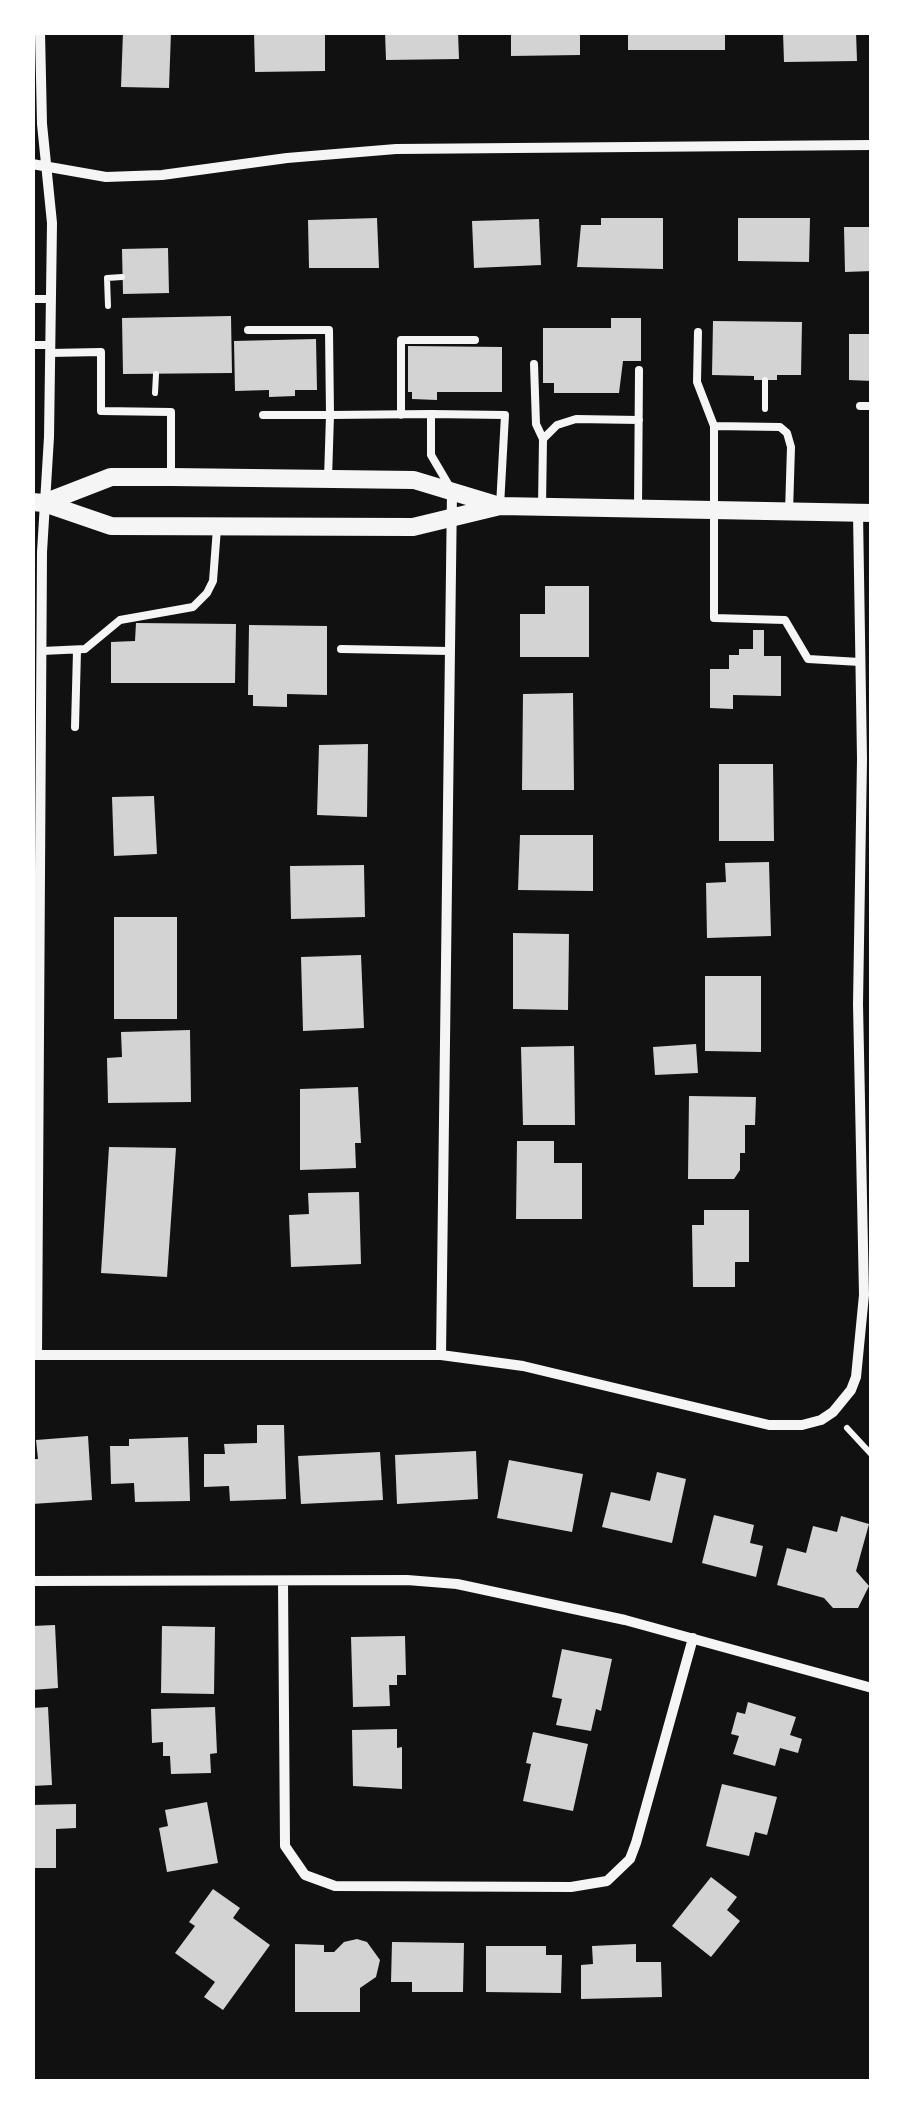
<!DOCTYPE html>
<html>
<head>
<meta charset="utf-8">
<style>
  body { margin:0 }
  #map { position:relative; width:904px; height:2114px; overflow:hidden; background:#111; font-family:Ubuntu,sans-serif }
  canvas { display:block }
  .frame { position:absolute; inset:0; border:35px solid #fff; pointer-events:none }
</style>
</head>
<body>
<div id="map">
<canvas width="904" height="2114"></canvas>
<div class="frame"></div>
</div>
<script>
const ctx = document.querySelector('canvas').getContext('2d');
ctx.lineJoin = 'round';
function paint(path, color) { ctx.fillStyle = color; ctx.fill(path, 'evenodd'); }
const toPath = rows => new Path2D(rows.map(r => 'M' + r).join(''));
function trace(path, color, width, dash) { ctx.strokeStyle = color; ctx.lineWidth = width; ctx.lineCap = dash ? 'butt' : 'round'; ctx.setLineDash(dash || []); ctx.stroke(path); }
paint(toPath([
  [123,32,171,32,169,88,121,87],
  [254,32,325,32,325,71,255,72],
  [385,32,458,32,459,59,386,60],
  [511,32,580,32,580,55,511,56],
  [628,32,725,32,725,50,628,50],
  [783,32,856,32,857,61,784,62],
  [377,218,379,268,309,268,308,220],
  [601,218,663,218,663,269,577,267,581,225,601,225],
  [738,218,810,218,809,262,738,261],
  [539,219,541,265,474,268,472,221],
  [844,227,872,227,872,271,845,272],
  [168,248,169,293,123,294,122,249],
  [231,316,232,373,123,374,122,318],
  [611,318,641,318,641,361,623,361,619,393,554,393,554,383,543,383,543,328,611,328],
  [713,321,802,322,801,375,777,375,777,380,754,380,754,376,712,375],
  [849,334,872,334,872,381,849,380],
  [316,339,317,390,295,390,295,396,269,397,269,390,235,391,234,341],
  [408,346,502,347,502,392,437,392,437,400,412,399,412,392,408,392],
  [545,586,589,586,589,657,520,657,520,614,545,614],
  [136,623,236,624,235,683,111,683,111,642,135,641],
  [249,625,327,626,327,695,287,694,287,707,253,706,253,695,248,695],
  [753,630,764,630,764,656,781,656,781,696,733,695,733,709,710,708,710,669,729,669,729,655,739,655,739,649,753,649],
  [573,693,574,790,522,790,523,694],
  [368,744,367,817,317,815,319,745],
  [719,764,773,764,774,841,719,841],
  [154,796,157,854,114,856,112,797],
  [520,835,593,835,593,891,518,890],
  [769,862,771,936,707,938,706,883,726,882,725,863],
  [364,865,365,917,291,919,290,866],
  [114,917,177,917,177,1019,114,1019],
  [513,933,569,934,568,1010,513,1009],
  [361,955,364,1028,303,1031,301,957],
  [705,976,761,976,761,1052,705,1051],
  [190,1030,191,1102,108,1103,107,1058,122,1057,121,1032],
  [696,1044,698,1073,655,1075,653,1047],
  [574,1046,575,1125,523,1125,521,1047],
  [358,1087,361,1143,355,1143,356,1168,300,1170,300,1089],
  [689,1096,756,1097,755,1125,745,1125,745,1153,740,1153,740,1170,734,1179,688,1179],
  [517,1141,554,1141,554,1163,582,1163,582,1219,516,1219],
  [109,1147,176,1148,167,1277,101,1273],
  [359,1192,361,1264,291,1267,289,1215,309,1214,308,1193],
  [704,1210,749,1210,749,1262,735,1262,735,1287,693,1287,692,1225,704,1225],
  [257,1425,284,1425,286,1499,230,1501,229,1486,204,1487,204,1454,225,1454,224,1444,257,1443],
  [88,1436,92,1500,32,1504,32,1459,38,1459,36,1440],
  [188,1437,190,1501,135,1502,134,1483,111,1484,110,1446,129,1446,129,1439],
  [476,1451,478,1499,397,1504,395,1455],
  [380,1452,383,1500,301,1504,298,1456],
  [509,1460,583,1474,572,1532,497,1518],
  [657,1472,686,1479,672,1543,602,1527,611,1492,650,1501],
  [714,1515,754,1525,750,1543,763,1546,756,1577,702,1563],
  [841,1516,869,1524,856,1571,869,1586,858,1608,833,1608,824,1598,777,1585,787,1548,806,1553,813,1526,837,1532],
  [55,1625,58,1688,32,1690,32,1626],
  [162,1626,215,1627,214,1694,161,1693],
  [405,1636,406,1675,397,1675,397,1685,389,1685,390,1706,353,1707,351,1637],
  [562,1649,612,1659,601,1711,596,1709,591,1731,556,1725,562,1699,552,1697],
  [748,1702,796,1717,790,1735,802,1739,798,1753,780,1748,775,1766,733,1754,739,1736,731,1734,737,1712,745,1714],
  [48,1707,52,1785,32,1786,32,1708],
  [215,1707,217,1753,210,1754,211,1773,171,1774,170,1756,163,1756,163,1742,152,1743,151,1709],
  [397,1729,397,1748,402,1747,402,1789,353,1786,352,1730],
  [533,1732,588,1744,573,1811,523,1801,531,1764,526,1763],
  [722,1784,777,1797,767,1835,755,1832,749,1856,706,1846],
  [207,1802,218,1863,167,1872,159,1828,168,1826,165,1810],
  [76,1804,76,1828,56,1829,56,1868,32,1868,32,1805],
  [711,1877,737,1897,727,1910,740,1921,711,1957,672,1926],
  [213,1889,240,1908,233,1918,270,1945,223,2010,204,1997,215,1982,175,1953,195,1926,189,1922],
  [357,1939,367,1942,380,1960,376,1977,360,1988,360,2012,295,2012,295,1944,324,1945,324,1952,334,1952,344,1942],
  [392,1942,464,1943,463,1992,412,1992,412,1982,391,1982],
  [636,1944,636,1962,661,1962,662,1997,581,1999,581,1965,593,1964,592,1946],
  [486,1946,546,1946,546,1955,562,1955,561,1993,486,1992]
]), '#d3d3d3');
trace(toPath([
  [108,306,107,278,122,277],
  [155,393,156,374],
  [765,409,765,380],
  [847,1428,872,1455]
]), '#f5f5f5', 6);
trace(toPath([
  [32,299,51,299],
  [248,330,329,330,330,415,263,415],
  [698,332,697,382,714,426],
  [32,345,50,345],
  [50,353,101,352,101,411,171,412,171,477],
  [534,364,536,424,543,439,542,507],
  [860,406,872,406],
  [401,415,401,340,475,340],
  [543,439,557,425,576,419,639,420],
  [328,479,330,415,431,414],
  [451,489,431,455,431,414,505,415,500,506],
  [638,509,639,370],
  [789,512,791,447,787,433,780,427,714,426,714,618,785,620,808,659,860,662],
  [341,649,449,651],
  [42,651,85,649,120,620,193,607,207,593,213,581,217,528],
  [75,727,77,651]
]), '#f5f5f5', 8);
trace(toPath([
  [32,164,106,177,162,175,287,158,396,149,872,145],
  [32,1355,441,1355,523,1366,769,1425,802,1425,821,1420,833,1412,851,1390,856,1377,864,1295,858,1004,862,759,858,513],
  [37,1355,42,552,49,437,52,223,42,124,40,32],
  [441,1355,452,492],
  [32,1581,407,1580,457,1584,625,1620,872,1688],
  [283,1582,285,1846,305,1875,335,1886,571,1887,607,1881,630,1859,636,1843,693,1638]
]), '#f5f5f5', 10);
trace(toPath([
  [32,502,44,503,111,526,413,527,500,506,872,513],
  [44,503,111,477,171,477,414,480,500,506]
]), '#f5f5f5', 18);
</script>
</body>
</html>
